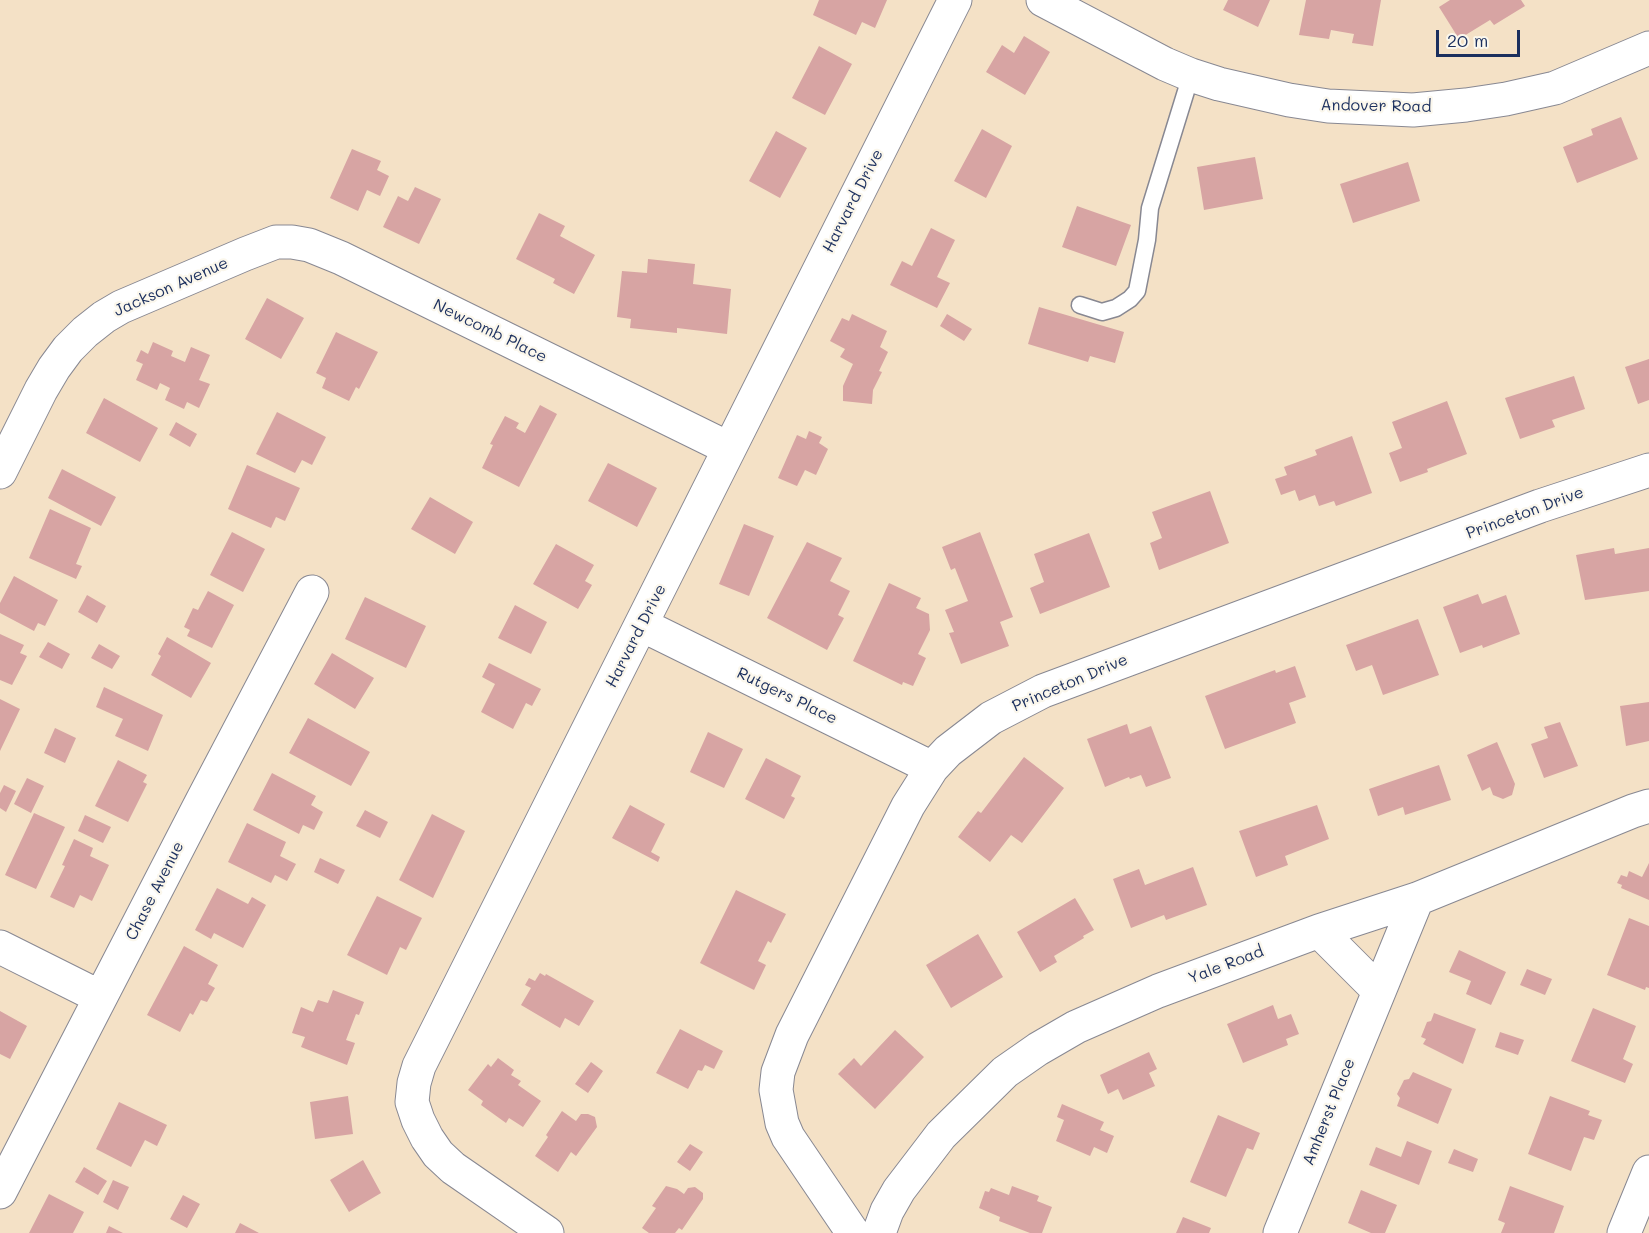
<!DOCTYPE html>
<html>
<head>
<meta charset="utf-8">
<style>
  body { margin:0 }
  #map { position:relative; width:1649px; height:1233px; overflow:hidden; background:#f4e1c6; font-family:Mali,sans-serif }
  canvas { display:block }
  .scale { position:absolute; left:1436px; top:30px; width:84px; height:27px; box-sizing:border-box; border:3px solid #1b2f5e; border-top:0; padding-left:8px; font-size:18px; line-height:21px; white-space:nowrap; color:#1b2f5e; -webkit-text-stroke:4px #fbf7ec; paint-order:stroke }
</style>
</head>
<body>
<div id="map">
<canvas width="1649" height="1233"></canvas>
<div class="scale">20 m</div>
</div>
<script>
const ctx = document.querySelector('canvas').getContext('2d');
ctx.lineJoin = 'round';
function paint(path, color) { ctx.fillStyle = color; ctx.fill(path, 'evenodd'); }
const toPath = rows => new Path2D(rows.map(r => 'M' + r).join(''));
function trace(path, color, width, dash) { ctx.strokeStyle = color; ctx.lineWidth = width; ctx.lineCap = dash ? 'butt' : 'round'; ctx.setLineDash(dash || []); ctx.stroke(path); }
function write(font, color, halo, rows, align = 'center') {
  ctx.font = font + ' Mali,sans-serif'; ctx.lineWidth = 4.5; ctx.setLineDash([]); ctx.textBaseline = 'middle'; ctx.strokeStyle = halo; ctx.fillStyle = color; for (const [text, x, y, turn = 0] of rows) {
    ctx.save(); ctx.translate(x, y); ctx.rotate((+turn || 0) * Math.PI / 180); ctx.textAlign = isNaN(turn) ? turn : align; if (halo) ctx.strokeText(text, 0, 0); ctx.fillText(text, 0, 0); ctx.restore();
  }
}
paint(toPath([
  [819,0,887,0,875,28,862,22,856,35,813,15],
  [1228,0,1270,0,1258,27,1223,10],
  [1306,0,1381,0,1373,46,1352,43,1354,34,1331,30,1329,39,1299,35],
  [1450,0,1521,0,1525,6,1494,25,1490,20,1459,39,1439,7],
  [1024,36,1050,52,1025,95,986,72,1002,45,1014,53],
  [819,46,852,64,825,115,792,98],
  [1621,117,1638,159,1577,183,1563,147,1593,135,1591,129],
  [982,129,1012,146,986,198,954,181],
  [776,131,807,148,780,198,749,181],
  [352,149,381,161,377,170,389,176,380,196,367,190,358,211,330,198],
  [1255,157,1263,199,1204,210,1197,167],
  [1408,162,1420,201,1353,223,1340,184],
  [415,187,441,199,419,244,383,227,398,196,408,201],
  [1077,206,1131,225,1116,266,1062,247],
  [539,213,565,226,560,236,595,255,574,294,553,283,555,279,516,259],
  [931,228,955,240,937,277,950,283,937,308,890,285,902,261,912,266],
  [648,259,695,264,693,284,731,289,727,334,677,328,677,333,630,328,631,319,617,317,622,271,647,273],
  [267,298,304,318,281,359,245,339],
  [1039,307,1124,332,1115,363,1090,356,1088,362,1028,344],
  [852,314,887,331,880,347,888,352,879,371,882,372,873,390,872,404,843,401,843,386,853,364,840,357,845,349,830,341,842,318,849,321],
  [947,314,972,329,964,341,940,326],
  [336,332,378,352,359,389,356,387,349,401,322,388,326,378,316,373],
  [153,342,173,351,171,356,185,362,191,347,210,355,199,380,210,384,199,408,187,402,184,409,165,400,170,388,160,383,157,390,136,380,143,364,136,361,141,350,148,354],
  [1649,359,1649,400,1638,404,1625,367],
  [1574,376,1585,409,1552,420,1555,427,1520,439,1505,398],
  [104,398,158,428,140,462,86,433],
  [1447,401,1467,454,1427,469,1428,472,1400,482,1389,453,1402,448,1392,422],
  [540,405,557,414,519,487,482,468,493,445,490,444,505,416,519,423,516,428,525,433],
  [277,412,326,437,312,465,302,460,295,473,256,454],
  [176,422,197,434,190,447,169,435],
  [809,431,822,437,819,443,828,449,816,475,805,470,797,486,778,478,797,435,806,439],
  [1352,436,1372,493,1336,506,1334,501,1319,506,1315,495,1299,501,1295,490,1281,495,1275,479,1287,475,1284,467,1317,455,1315,450],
  [608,463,657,488,637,527,588,501],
  [247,465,300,488,285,521,276,517,271,528,228,509],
  [62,469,116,497,101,526,48,498],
  [1210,491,1229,543,1159,570,1150,543,1162,538,1152,512],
  [430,497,473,522,455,554,411,529],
  [50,509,91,528,76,564,82,566,76,579,29,558],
  [744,524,774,536,749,596,719,584],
  [232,532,265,549,243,592,210,575],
  [980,532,1013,617,1000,622,1009,646,961,664,949,633,954,632,945,610,968,601,955,568,951,570,942,547],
  [1089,533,1110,587,1040,614,1030,588,1044,582,1034,554],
  [807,542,842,558,830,581,850,591,838,615,844,618,827,650,767,618],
  [556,544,594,565,585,581,592,585,578,609,533,584],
  [1614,548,1615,554,1649,548,1649,591,1585,600,1576,555],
  [14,576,58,600,45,626,38,623,34,631,0,613,0,603],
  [889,583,921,598,916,608,929,614,930,630,918,654,926,658,913,686,903,682,902,685,853,661],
  [208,591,234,605,212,648,187,636,190,630,184,627,193,608,198,610],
  [1478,594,1482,604,1506,595,1520,634,1483,648,1482,645,1460,653,1443,607],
  [87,595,106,606,97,623,78,612],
  [365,597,426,626,406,668,345,639],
  [515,605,547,622,531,654,498,638],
  [1418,619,1439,675,1383,695,1372,665,1356,671,1346,645],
  [0,634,24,645,20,653,27,656,12,685,0,680],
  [167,637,211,663,191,698,151,675,161,656,158,654],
  [48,642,70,654,62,669,39,657],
  [99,644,120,656,112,669,91,658],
  [332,653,374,678,355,709,314,684],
  [489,663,541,689,532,706,526,703,513,729,481,712,495,684,482,677],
  [1295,666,1306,697,1289,703,1296,723,1225,749,1205,696,1275,670,1276,673],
  [104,687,163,715,148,751,115,736,123,719,96,707],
  [0,699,20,709,0,751],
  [1649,702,1649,741,1626,746,1620,706],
  [308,718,370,752,351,786,289,753],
  [1560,722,1578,766,1544,778,1531,744,1548,738,1544,727],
  [1127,724,1130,734,1151,726,1171,778,1146,787,1141,775,1130,779,1129,777,1105,787,1087,739],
  [55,728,76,738,65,763,44,753],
  [708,732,743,749,724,788,690,772],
  [1497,742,1515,784,1512,795,1503,799,1493,795,1490,787,1482,791,1467,755],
  [1024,757,1064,788,1022,843,1011,835,990,862,958,837,978,811,981,813],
  [766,758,801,776,791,796,795,798,784,819,745,799],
  [118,760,147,775,143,782,147,784,128,822,95,806],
  [1439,765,1451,800,1405,815,1403,807,1378,816,1369,789],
  [272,773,316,796,311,805,323,812,314,830,303,825,299,834,253,810],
  [27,778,44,786,31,813,14,804],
  [4,785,16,791,6,812,0,808,0,793],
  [630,805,665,824,651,852,660,857,658,862,612,838],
  [1317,805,1329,839,1285,856,1288,865,1256,877,1239,831],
  [365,810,388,822,380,838,356,826],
  [34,813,65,827,36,889,5,875],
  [432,814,465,831,433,898,399,880],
  [85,815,111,827,103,843,78,831],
  [247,823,286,842,280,856,296,864,287,881,275,875,271,883,228,862],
  [74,839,93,848,90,856,109,865,92,901,80,895,74,908,50,897,65,866,62,865],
  [320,858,345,870,338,884,314,872],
  [1649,863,1649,900,1621,888,1622,885,1617,883,1621,875,1627,877,1629,871,1642,877],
  [1193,867,1207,905,1166,920,1164,915,1131,928,1113,879,1139,869,1145,885],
  [217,888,248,904,252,897,266,905,243,948,214,933,211,939,195,930],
  [736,890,786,914,771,943,768,941,758,961,766,965,754,990,700,963],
  [377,896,422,918,406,950,400,947,387,975,347,955],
  [1075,898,1094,930,1083,936,1084,938,1054,956,1057,962,1040,972,1017,932],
  [1629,918,1649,926,1649,988,1646,987,1645,990,1607,975],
  [978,934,1003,977,951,1008,926,965],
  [184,946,218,965,208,984,215,988,207,1002,201,1000,193,1015,190,1013,180,1032,147,1015],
  [1459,950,1506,972,1491,1005,1466,994,1471,981,1449,972],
  [1527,969,1552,979,1545,995,1520,985],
  [540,973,545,976,546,974,594,1001,579,1026,565,1018,560,1028,521,1005,531,988,525,985,529,978,535,981],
  [333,990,364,1002,359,1015,356,1014,346,1040,355,1043,347,1065,301,1047,305,1037,292,1033,301,1007,313,1012,318,1000,328,1003],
  [1273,1005,1278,1019,1291,1014,1299,1034,1286,1039,1288,1045,1243,1063,1227,1024],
  [1593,1008,1636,1026,1623,1059,1633,1064,1625,1083,1571,1061],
  [0,1011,27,1026,10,1059,0,1054],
  [1434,1013,1476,1029,1463,1064,1423,1044,1426,1039,1421,1037,1427,1022,1431,1021],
  [680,1029,723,1051,714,1069,705,1065,702,1071,698,1070,688,1089,656,1073],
  [895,1030,924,1057,875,1109,838,1074,854,1058,861,1066],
  [1500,1032,1524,1040,1518,1055,1495,1047],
  [1149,1052,1157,1069,1149,1073,1155,1086,1123,1100,1118,1089,1108,1094,1100,1075],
  [498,1058,514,1070,511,1075,521,1081,518,1085,541,1101,523,1127,509,1118,506,1123,481,1105,483,1101,468,1090,488,1064,491,1067],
  [591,1062,603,1071,588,1093,575,1084],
  [1413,1072,1452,1089,1438,1124,1397,1106,1400,1098,1397,1094,1404,1080,1409,1079],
  [348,1096,353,1134,315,1139,310,1102],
  [1550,1096,1590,1111,1588,1115,1602,1120,1594,1140,1584,1137,1571,1171,1528,1154],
  [119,1102,167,1125,157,1146,145,1140,131,1167,96,1149],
  [1062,1104,1104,1122,1100,1130,1114,1136,1107,1153,1094,1147,1090,1156,1056,1141,1064,1120,1057,1117],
  [562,1111,576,1121,581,1114,588,1114,595,1117,597,1127,576,1156,571,1152,558,1172,535,1156,548,1137,546,1135],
  [1218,1115,1260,1133,1253,1150,1247,1148,1226,1197,1190,1182],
  [1407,1141,1432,1151,1419,1185,1369,1165,1376,1147,1401,1157],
  [690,1144,703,1152,690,1171,677,1162],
  [1454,1149,1478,1159,1473,1172,1448,1163],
  [363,1160,381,1193,349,1212,330,1180],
  [84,1167,107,1181,98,1195,75,1182],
  [113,1180,129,1187,118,1210,103,1202],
  [666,1186,677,1189,684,1194,688,1188,695,1187,703,1193,703,1199,682,1230,679,1228,675,1233,649,1233,642,1228,656,1208,652,1206],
  [1012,1186,1039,1196,1037,1201,1052,1207,1042,1233,1030,1233,999,1221,1000,1217,979,1208,985,1191,989,1192,991,1188,1009,1195],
  [1510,1186,1564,1206,1554,1233,1501,1233,1505,1223,1498,1220],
  [1361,1190,1397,1205,1385,1233,1371,1233,1348,1223],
  [49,1194,84,1212,73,1233,29,1233],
  [183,1195,200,1204,187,1228,170,1219],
  [1183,1217,1211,1228,1209,1233,1176,1233],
  [240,1223,259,1233,235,1233],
  [109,1226,123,1233,106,1233]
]), '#d7a4a3');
const service = toPath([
  [1080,305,1102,312,1116,308,1130,299,1137,291,1147,240,1150,208,1191,75]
]);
const minor = toPath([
  [1043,0,1165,64,1191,75,1219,84,1289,100,1328,106,1413,110,1466,105,1506,99,1555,88,1649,48],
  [0,472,41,390,54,368,68,349,85,332,104,317,121,307,245,254,276,242,292,242,309,245,341,258,728,448],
  [642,625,932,768],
  [1319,931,1379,991],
  [0,947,100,997],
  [0,1192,202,801,312,592],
  [547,1233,453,1168,438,1154,427,1138,418,1120,412,1102,414,1083,419,1066,955,0],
  [853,1233,788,1137,782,1123,776,1090,778,1072,792,1035,908,806,932,768,948,751,991,718,1043,691,1540,506,1649,470],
  [879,1233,887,1211,899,1190,941,1135,1005,1072,1038,1049,1076,1027,1158,991,1319,931,1417,899,1633,811,1649,806],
  [1280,1233,1417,899],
  [1624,1233,1649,1172]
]);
trace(service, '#888892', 19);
trace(minor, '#888892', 35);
trace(service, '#fff', 16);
trace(minor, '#fff', 33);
write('16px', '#1b2f5e', '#fbf7ec', [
  ["Andover Road",1376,106,1],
  ["Harvard Drive",853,201,-63],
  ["Jackson Avenue",171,287,-24],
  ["Newcomb Place",490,331,26],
  ["Princeton Drive",1525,513,-20],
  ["Harvard Drive",636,636,-63],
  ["Princeton Drive",1070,683,-23],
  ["Rutgers Place",787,696,26],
  ["Chase Avenue",155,891,-63],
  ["Yale Road",1226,965,-21],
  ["Amherst Place",1329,1112,-68]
]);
</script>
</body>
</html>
